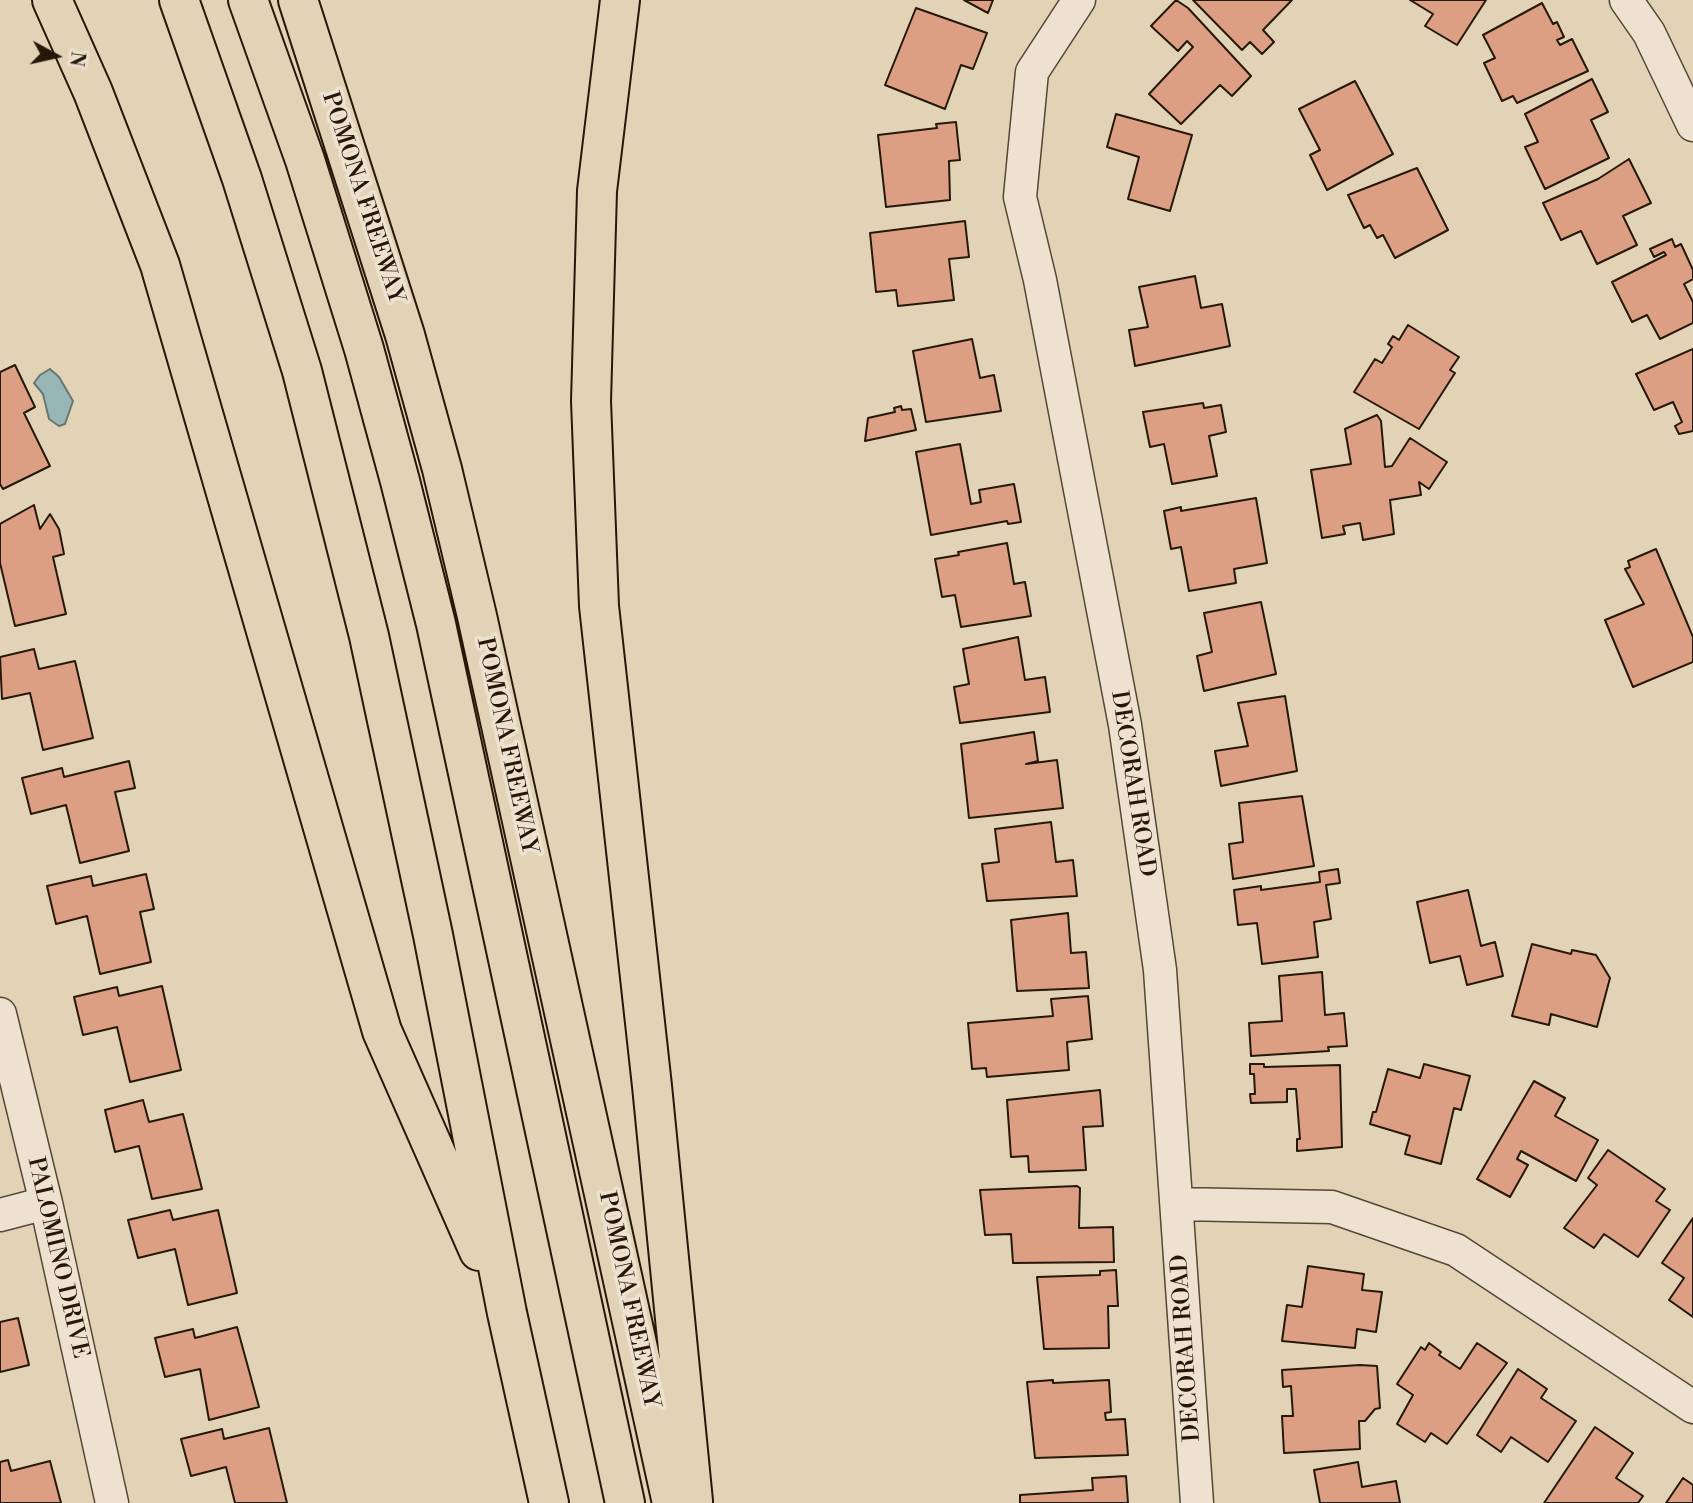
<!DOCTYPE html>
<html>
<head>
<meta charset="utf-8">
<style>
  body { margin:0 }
  #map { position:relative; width:1693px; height:1503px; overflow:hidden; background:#e3d3b6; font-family:"Libre Bodoni",serif }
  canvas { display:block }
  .north { position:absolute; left:21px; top:21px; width:70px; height:70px; -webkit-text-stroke:5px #ede2d0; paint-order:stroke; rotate:98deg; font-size:19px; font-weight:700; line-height:28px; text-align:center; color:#261809 }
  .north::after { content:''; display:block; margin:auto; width:24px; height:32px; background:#261809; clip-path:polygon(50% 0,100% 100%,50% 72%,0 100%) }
</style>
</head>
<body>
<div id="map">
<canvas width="1693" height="1503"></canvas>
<div class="north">N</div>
</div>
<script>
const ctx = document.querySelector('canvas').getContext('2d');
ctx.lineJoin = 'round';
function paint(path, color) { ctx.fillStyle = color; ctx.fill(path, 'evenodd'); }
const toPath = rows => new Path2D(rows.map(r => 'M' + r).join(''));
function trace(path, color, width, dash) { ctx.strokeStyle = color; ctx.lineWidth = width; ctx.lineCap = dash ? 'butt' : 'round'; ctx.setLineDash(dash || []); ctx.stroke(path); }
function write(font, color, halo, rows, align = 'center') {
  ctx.font = font + ' "Libre Bodoni",serif'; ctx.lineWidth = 7; ctx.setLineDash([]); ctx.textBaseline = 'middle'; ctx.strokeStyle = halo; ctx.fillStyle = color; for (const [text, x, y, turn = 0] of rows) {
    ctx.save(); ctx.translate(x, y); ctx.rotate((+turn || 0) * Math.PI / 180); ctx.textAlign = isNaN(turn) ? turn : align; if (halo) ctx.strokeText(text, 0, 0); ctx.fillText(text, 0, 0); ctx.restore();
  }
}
const water = toPath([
  [50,369,59,377,73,401,65,424,59,426,49,419,43,394,34,383,40,375,50,369]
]);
paint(water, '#97b6b5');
trace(water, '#6a7770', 2);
const building = toPath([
  [964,0,993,0,988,13,964,0],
  [1176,0,1188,8,1251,76,1232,96,1220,85,1181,124,1149,94,1193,47,1187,41,1178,51,1151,26,1176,0],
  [1193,0,1292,0,1263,30,1274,42,1262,54,1250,42,1242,50,1193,0],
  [1410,0,1486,0,1457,45,1425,26,1433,14,1410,0],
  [1542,3,1553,24,1557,22,1564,37,1557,40,1560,45,1572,39,1588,71,1517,103,1513,96,1502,101,1484,63,1495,58,1483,35,1542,3],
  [916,8,987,33,973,69,961,65,945,109,885,85,916,8],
  [1592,79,1608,112,1591,120,1609,158,1545,189,1525,147,1538,142,1525,114,1592,79],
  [1355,81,1393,154,1327,190,1310,155,1320,150,1299,109,1355,81],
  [1116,114,1192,135,1170,211,1128,199,1139,157,1107,147,1116,114],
  [956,122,960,160,949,161,950,200,886,207,878,135,937,128,936,124,956,122],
  [1629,159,1651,203,1623,216,1637,245,1597,264,1581,231,1561,240,1543,203,1598,179,1629,159],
  [1417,168,1448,230,1395,258,1383,235,1377,238,1370,225,1364,228,1348,195,1417,168],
  [965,221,969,257,949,259,954,300,898,306,896,290,876,292,870,233,965,221],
  [1672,239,1675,247,1681,244,1693,270,1693,279,1684,284,1693,302,1693,323,1660,339,1647,315,1632,322,1612,282,1666,255,1664,252,1654,257,1650,249,1672,239],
  [1195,276,1201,308,1222,304,1230,346,1135,366,1129,330,1148,327,1139,287,1195,276],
  [1408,325,1459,357,1450,370,1455,373,1419,429,1354,392,1375,359,1382,363,1392,347,1388,344,1393,336,1399,340,1408,325],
  [972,339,980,378,994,375,1001,411,926,422,913,351,972,339],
  [1693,349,1693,431,1679,434,1675,426,1682,422,1673,402,1654,410,1636,374,1693,349],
  [15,365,35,407,24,413,50,466,3,489,0,484,0,372,15,365],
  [1203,403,1204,408,1221,405,1226,432,1209,436,1217,476,1172,484,1164,444,1150,447,1143,412,1203,403],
  [901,406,902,410,911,409,916,430,865,441,868,418,895,412,894,408,901,406],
  [1377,415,1381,421,1385,467,1392,466,1410,438,1447,462,1429,489,1419,482,1421,495,1390,500,1394,534,1363,540,1360,523,1343,526,1345,534,1322,538,1311,470,1351,464,1345,429,1377,415],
  [960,444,971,504,981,502,979,490,1014,484,1021,522,1008,524,1007,521,931,535,916,452,960,444],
  [1256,498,1267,563,1234,569,1236,583,1189,591,1181,547,1171,549,1164,511,1181,507,1181,511,1256,498],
  [34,505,40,529,50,514,59,529,64,554,53,557,66,614,15,626,0,563,0,524,34,505],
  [1007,543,1014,584,1025,582,1031,616,961,627,955,595,942,597,935,559,959,555,958,552,1007,543],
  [1656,549,1693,637,1693,662,1633,687,1605,620,1644,604,1625,569,1630,567,1628,561,1656,549],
  [1261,602,1276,674,1204,691,1197,656,1212,652,1204,613,1261,602],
  [1018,637,1025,680,1045,677,1050,712,960,723,954,687,969,684,963,649,1018,637],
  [34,649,39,669,75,661,93,738,43,750,30,693,2,699,0,657,34,649],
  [1285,696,1297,771,1221,786,1215,751,1248,746,1238,703,1285,696],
  [1034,732,1038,761,1026,764,1057,760,1063,808,969,818,961,744,1034,732],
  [129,761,135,788,115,792,129,851,80,863,66,805,31,814,22,778,62,768,64,777,129,761],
  [1302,796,1314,866,1233,879,1229,844,1243,842,1239,803,1302,796],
  [1051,822,1056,862,1073,860,1077,896,987,901,982,864,999,862,995,829,1051,822],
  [1338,869,1340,883,1326,885,1331,919,1314,922,1318,957,1262,964,1257,923,1238,925,1234,890,1261,886,1261,890,1320,882,1319,872,1338,869],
  [146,874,154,909,140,912,151,962,100,974,87,916,56,924,47,886,91,876,93,886,146,874],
  [1468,890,1481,946,1495,942,1503,976,1467,985,1460,956,1430,963,1417,902,1468,890],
  [1068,913,1071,953,1086,952,1089,988,1017,991,1011,920,1068,913],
  [1532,944,1571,954,1572,950,1596,955,1610,978,1597,1027,1551,1014,1549,1025,1512,1016,1532,944],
  [1322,972,1325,1015,1344,1013,1347,1046,1328,1047,1329,1051,1251,1056,1249,1023,1282,1021,1279,976,1322,972],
  [162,986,181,1070,130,1082,117,1027,83,1035,74,997,117,987,119,996,162,986],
  [1088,996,1092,1039,1067,1042,1069,1070,987,1077,986,1068,972,1069,968,1023,1053,1016,1051,999,1088,996],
  [1250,1064,1264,1064,1264,1067,1340,1065,1342,1147,1297,1151,1297,1139,1300,1139,1296,1089,1287,1089,1287,1102,1251,1103,1250,1094,1255,1094,1254,1074,1250,1074,1250,1064],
  [1424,1064,1470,1076,1461,1110,1454,1108,1441,1164,1405,1154,1410,1136,1370,1124,1373,1112,1376,1112,1388,1069,1420,1078,1424,1064],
  [1534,1081,1565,1098,1555,1116,1598,1140,1576,1181,1521,1151,1517,1159,1528,1165,1510,1197,1477,1179,1534,1081],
  [1100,1090,1103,1126,1083,1127,1086,1170,1029,1172,1028,1156,1011,1157,1007,1100,1100,1090],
  [143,1100,149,1122,183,1114,202,1189,152,1199,139,1146,115,1152,105,1110,143,1100],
  [1608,1150,1665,1189,1656,1201,1670,1210,1638,1257,1604,1234,1594,1248,1564,1228,1597,1185,1588,1178,1608,1150],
  [1077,1186,1080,1188,1079,1228,1113,1227,1114,1262,1013,1263,1011,1234,985,1235,980,1190,1077,1186],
  [170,1210,173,1220,218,1210,237,1293,188,1305,175,1249,138,1258,128,1220,170,1210],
  [1693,1218,1693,1317,1669,1300,1684,1278,1662,1263,1693,1218],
  [1308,1266,1364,1274,1362,1290,1382,1292,1376,1332,1357,1329,1355,1348,1282,1341,1287,1305,1302,1307,1308,1266],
  [1116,1270,1118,1306,1108,1306,1109,1348,1044,1349,1037,1277,1100,1275,1100,1271,1116,1270],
  [18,1318,29,1365,0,1372,0,1322,18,1318],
  [237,1327,259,1407,209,1420,200,1369,165,1377,155,1338,193,1329,195,1338,237,1327],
  [1429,1343,1441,1352,1439,1355,1460,1369,1477,1343,1507,1363,1447,1444,1431,1433,1425,1442,1397,1424,1413,1395,1397,1384,1421,1347,1425,1350,1429,1343],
  [1360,1365,1377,1366,1380,1408,1375,1409,1365,1421,1359,1421,1360,1449,1284,1453,1282,1416,1293,1416,1291,1386,1283,1387,1282,1370,1360,1365],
  [1518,1369,1547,1389,1541,1398,1576,1421,1548,1462,1511,1437,1501,1452,1477,1435,1518,1369],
  [1053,1380,1053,1383,1109,1380,1111,1412,1105,1413,1106,1420,1125,1419,1128,1455,1035,1458,1027,1382,1053,1380],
  [1595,1427,1633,1453,1616,1478,1643,1496,1638,1503,1544,1503,1595,1427],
  [269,1428,287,1503,235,1503,226,1467,191,1476,181,1439,222,1429,224,1439,269,1428],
  [8,1460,11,1471,50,1461,61,1503,0,1503,0,1462,8,1460],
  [1358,1462,1362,1487,1396,1481,1400,1503,1320,1503,1314,1470,1358,1462],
  [1126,1476,1128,1503,1020,1503,1020,1495,1093,1490,1092,1478,1126,1476],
  [1683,1478,1693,1485,1693,1503,1666,1503,1683,1478]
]);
paint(building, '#dc9f83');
trace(building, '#261809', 2);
const street = toPath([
  [1079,0,1032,72,1020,197,1040,280,1125,725,1160,970,1197,1503],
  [1626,0,1649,33,1693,125],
  [0,1014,46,1203,112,1503],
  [1178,1204,1332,1207,1456,1250,1693,1407],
  [0,1215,46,1203]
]);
const highway = toPath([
  [52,0,93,92,160,265,382,1031,479,1251],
  [179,0,242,179,302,371,369,636,433,935,507,1313,549,1503],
  [248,0,305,160,364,349,400,481,436,624,625,1503],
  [298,0,405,335,442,469,477,616,672,1503],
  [620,0,597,191,591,401,599,606,652,1086,693,1501]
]);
trace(street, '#554734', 35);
trace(highway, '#261809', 42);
trace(street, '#ede2d0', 32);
trace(highway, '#e3d3b6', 38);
write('23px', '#261809', '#ede2d0', [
  ["POMONA FREEWAY",362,198,72],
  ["POMONA FREEWAY",506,746,78],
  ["DECORAH ROAD",1132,784,81],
  ["PALOMINO DRIVE",57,1258,77],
  ["POMONA FREEWAY",628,1300,78],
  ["DECORAH ROAD",1187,1348,-94]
]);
</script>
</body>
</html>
